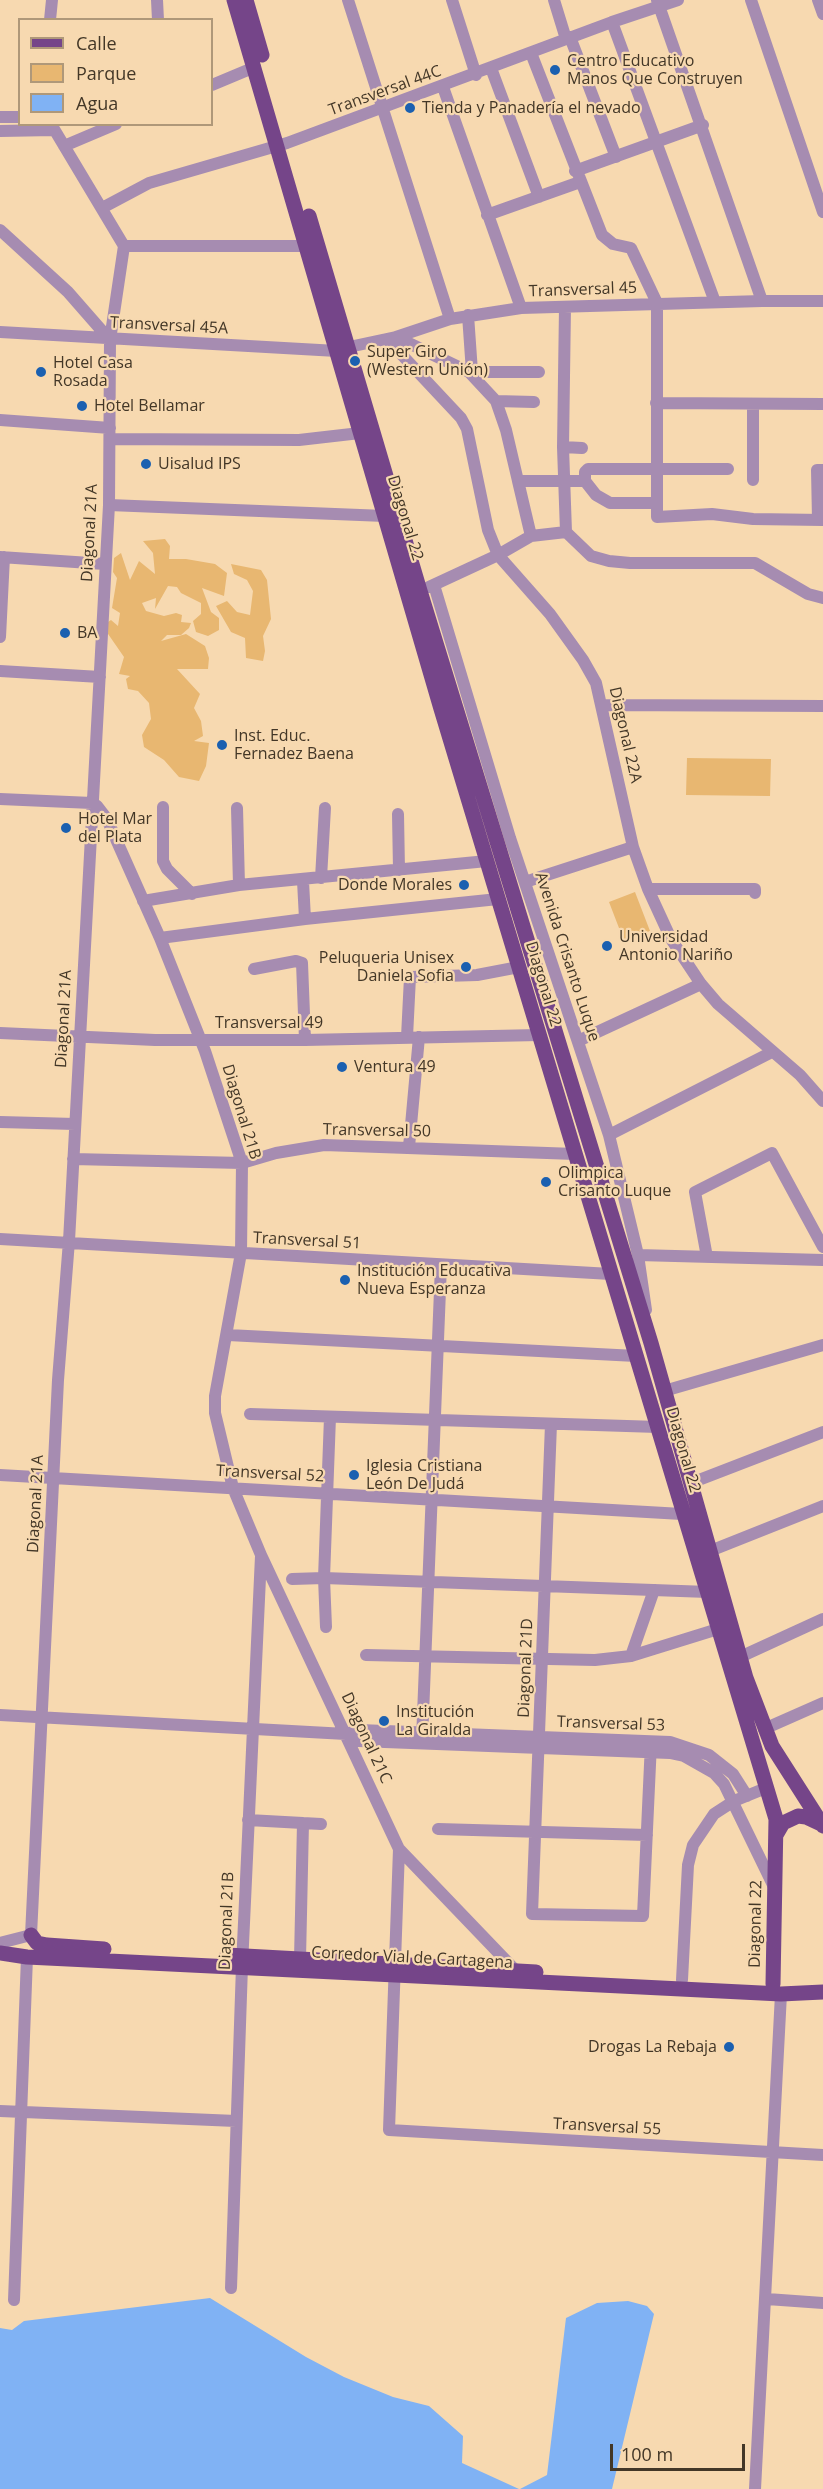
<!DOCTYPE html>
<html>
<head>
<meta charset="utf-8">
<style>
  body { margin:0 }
  #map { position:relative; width:823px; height:2489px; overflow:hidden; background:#f7d9b0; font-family:"Open Sans",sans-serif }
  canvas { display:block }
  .legend { position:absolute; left:18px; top:18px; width:195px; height:108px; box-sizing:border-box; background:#f7d9b0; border:2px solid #af9879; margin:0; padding:8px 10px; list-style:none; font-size:18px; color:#433727 }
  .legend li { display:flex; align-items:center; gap:12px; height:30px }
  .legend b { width:30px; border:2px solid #af9879 }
  .scale { position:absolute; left:610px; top:2444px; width:135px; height:27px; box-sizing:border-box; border:3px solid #433727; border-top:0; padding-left:8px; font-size:18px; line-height:21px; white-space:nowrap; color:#433727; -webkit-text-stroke:4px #f7d9b0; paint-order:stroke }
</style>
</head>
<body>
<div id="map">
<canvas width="823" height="2489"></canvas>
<ul class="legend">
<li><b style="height:8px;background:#754589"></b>Calle</li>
<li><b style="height:16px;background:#e8b771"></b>Parque</li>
<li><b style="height:16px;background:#80b2f4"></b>Agua</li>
</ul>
<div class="scale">100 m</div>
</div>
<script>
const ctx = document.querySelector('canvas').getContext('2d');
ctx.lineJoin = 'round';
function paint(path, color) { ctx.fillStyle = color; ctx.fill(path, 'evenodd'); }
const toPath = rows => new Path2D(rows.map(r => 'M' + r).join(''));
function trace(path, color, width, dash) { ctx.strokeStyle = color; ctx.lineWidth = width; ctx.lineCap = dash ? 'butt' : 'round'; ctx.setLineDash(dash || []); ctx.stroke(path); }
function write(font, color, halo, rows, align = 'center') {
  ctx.font = font + ' "Open Sans",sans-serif'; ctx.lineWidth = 4.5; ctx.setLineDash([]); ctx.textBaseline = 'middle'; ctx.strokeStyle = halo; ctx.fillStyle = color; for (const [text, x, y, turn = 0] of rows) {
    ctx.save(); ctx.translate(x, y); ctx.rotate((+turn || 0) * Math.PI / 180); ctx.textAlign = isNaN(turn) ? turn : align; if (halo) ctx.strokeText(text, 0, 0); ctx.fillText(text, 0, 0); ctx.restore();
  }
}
paint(toPath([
  [165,539,170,546,169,559,186,559,215,564,227,573,224,596,202,588,211,612,219,618,219,630,208,636,196,632,193,621,201,614,201,603,181,593,177,587,168,586,155,609,156,598,142,603,146,611,164,616,176,613,182,615,181,622,191,623,189,628,181,635,167,635,161,641,186,634,205,646,209,658,208,669,177,669,200,694,194,708,201,721,203,736,194,741,209,743,206,766,199,781,179,777,164,760,144,747,142,735,151,719,149,703,138,691,128,689,126,679,130,676,119,674,124,657,106,631,105,624,111,620,118,626,120,613,112,608,117,578,113,572,114,558,121,553,130,580,139,561,155,574,153,553,143,541],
  [231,564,261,570,267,580,271,619,263,636,265,651,263,661,246,658,245,638,231,632,216,606,227,601,237,612,250,615,253,591,247,580,234,574],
  [687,758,771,759,770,796,686,795],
  [635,892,650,931,624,941,609,902]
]), '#e8b771');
paint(toPath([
  [210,2298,306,2357,344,2377,393,2397,429,2406,463,2436,462,2463,519,2489,0,2489,0,2328,12,2330,24,2321],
  [628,2301,647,2306,654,2314,612,2489,520,2489,547,2475,566,2318,597,2303]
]), '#80b2f4');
trace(toPath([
  [157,0,158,20],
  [348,0,450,319],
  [452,0,476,75],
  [554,0,566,39],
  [657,0,762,301],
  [751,0,823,212],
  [818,0,823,14],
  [50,20,52,0],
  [612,22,715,302],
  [570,37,616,157],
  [531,53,602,235,613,244,631,248,657,303,657,517,712,514,753,519,823,520],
  [491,68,539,197],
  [212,85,255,67],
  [443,87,521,308],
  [0,117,20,117],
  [0,131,54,130],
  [64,146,116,124],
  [575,171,703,125],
  [102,208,149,183,287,143,612,22,678,0],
  [487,215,580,182],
  [0,230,68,292,110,340],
  [124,246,312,246],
  [565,307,563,447,566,532,591,556,609,561,630,563,755,563,808,594,823,598],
  [468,315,472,372],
  [0,332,337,351],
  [396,337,469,372,496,401,506,430,518,481,585,481,585,472,588,469,728,469],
  [387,339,461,418,467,429,488,530,498,555,550,614,583,660,596,683,633,847,648,889,671,939,701,984,718,1004,800,1075,823,1101],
  [349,347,396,337,450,319,521,308,762,301,823,301],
  [469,372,539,372],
  [496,401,534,402],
  [656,403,823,404],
  [0,420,110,428],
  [110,439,299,440,360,433],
  [563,447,582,448],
  [753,480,753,404],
  [518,481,531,536],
  [585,481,596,495,610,503,656,503],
  [109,505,385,516],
  [818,520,817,470,823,470],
  [0,557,105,564],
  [434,585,510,838,609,1135,638,1255,646,1310],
  [429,587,498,555,531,536,566,532],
  [0,637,4,557],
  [0,671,100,677],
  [602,705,823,706],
  [0,799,92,803,97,806,107,819,160,938,205,1051,242,1163,241,1253,215,1396,215,1413,233,1488,261,1555,399,1849,516,1971],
  [163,807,163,861,167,869,192,894],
  [237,808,239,885],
  [398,814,399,870],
  [321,878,325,808],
  [303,881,305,919],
  [525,882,633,847],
  [648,889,755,889,755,893],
  [143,901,239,885,487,861],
  [160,938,305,919,498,899],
  [254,969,296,961,302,963,305,1040],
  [0,1033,155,1040,305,1040,539,1035],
  [407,1037,410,977,477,975,519,967],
  [578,1041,701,984],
  [0,1122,75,1124],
  [609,1135,772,1052],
  [409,1147,419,1037],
  [73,1159,242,1163,276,1153,324,1145,575,1154],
  [0,1239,611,1274],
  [638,1255,823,1260],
  [707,1257,695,1192,772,1153,823,1247],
  [228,1335,636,1356],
  [664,1391,823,1345],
  [250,1414,658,1427],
  [551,1424,532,1914,643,1916,651,1743],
  [0,1475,682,1514],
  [691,1483,823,1432],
  [710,1551,823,1506],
  [292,1579,324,1578,708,1592],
  [326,1627,324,1578,330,1417],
  [366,1655,595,1660,631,1656,718,1629],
  [631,1656,654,1590],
  [740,1657,823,1619],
  [0,1715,346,1734,359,1730,670,1742,709,1755,733,1774,747,1796],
  [764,1729,823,1703],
  [346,1734,359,1741,670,1753,684,1756,714,1773,724,1784,773,1885],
  [422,1740,441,1265],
  [248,1820,321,1824],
  [438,1829,647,1835],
  [399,1849,389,2130,823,2155],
  [0,1943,31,1935,58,1380,69,1241,109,505,110,340,124,246,51,124],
  [300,1959,303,1823],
  [682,1980,688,1865,693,1845,714,1814,734,1801,766,1788],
  [0,2111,236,2121],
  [231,2288,242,1966,261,1556],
  [767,2299,823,2303],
  [14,2300,27,1957],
  [755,2489,781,1994]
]), '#a68cb1', 12);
trace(toPath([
  [234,0,441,709,776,1819,773,1984],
  [246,0,262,55],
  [309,216,420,591,651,1343,746,1678,772,1746,823,1826],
  [776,1835,783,1823,798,1816,806,1817,821,1824],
  [31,1935,37,1943,47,1945,104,1949],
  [0,1953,27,1957,641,1987,781,1994,823,1992],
  [227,1955,536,1972]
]), '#754589', 15);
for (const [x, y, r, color] of [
  [555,70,6,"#1b60b0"],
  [410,108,6,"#1b60b0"],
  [355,361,6,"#1b60b0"],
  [41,372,6,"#1b60b0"],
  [82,406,6,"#1b60b0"],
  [146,464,6,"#1b60b0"],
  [65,633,6,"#1b60b0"],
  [222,745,6,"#1b60b0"],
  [66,828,6,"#1b60b0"],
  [464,885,6,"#1b60b0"],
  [607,946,6,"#1b60b0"],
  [466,967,6,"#1b60b0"],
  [342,1067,6,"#1b60b0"],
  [546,1182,6,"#1b60b0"],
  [345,1280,6,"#1b60b0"],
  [354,1475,6,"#1b60b0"],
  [384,1721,6,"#1b60b0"],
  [729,2047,6,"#1b60b0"]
]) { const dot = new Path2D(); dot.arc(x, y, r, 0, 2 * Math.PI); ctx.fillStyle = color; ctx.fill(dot); trace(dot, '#f7d9b0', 2); }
write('16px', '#433727', '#f7d9b0', [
  ["Centro Educativo",567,61],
  ["Manos Que Construyen",567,79],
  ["Tienda y Panadería el nevado",422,108],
  ["Super Giro",367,352],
  ["(Western Unión)",367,370],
  ["Hotel Casa",53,363],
  ["Rosada",53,381],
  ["Hotel Bellamar",94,406],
  ["Uisalud IPS",158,464],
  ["BA",77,633],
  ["Inst. Educ.",234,736],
  ["Fernadez Baena",234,754],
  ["Hotel Mar",78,819],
  ["del Plata",78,837],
  ["Donde Morales",452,885,"right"],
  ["Universidad",619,937],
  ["Antonio Nariño",619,955],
  ["Peluqueria Unisex",454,958,"right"],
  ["Daniela Sofia",454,976,"right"],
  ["Ventura 49",354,1067],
  ["Olimpica",558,1173],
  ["Crisanto Luque",558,1191],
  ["Institución Educativa",357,1271],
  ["Nueva Esperanza",357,1289],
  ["Iglesia Cristiana",366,1466],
  ["León De Judá",366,1484],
  ["Institución",396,1712],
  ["La Giralda",396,1730],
  ["Drogas La Rebaja",717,2047,"right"]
], 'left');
write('16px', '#433727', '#f7d9b0', [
  ["Transversal 44C",385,91,-20],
  ["Transversal 45",583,290,-2],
  ["Transversal 45A",169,326,3],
  ["Diagonal 22",405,518,73],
  ["Diagonal 21A",90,533,-87],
  ["Diagonal 22A",625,735,77],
  ["Avenida Crisanto Luque",567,957,72],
  ["Diagonal 22",543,984,73],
  ["Diagonal 21A",64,1019,-87],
  ["Transversal 49",269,1023],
  ["Diagonal 21B",241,1112,73],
  ["Transversal 50",377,1131,1],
  ["Transversal 51",307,1241,3],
  ["Diagonal 22",683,1450,74],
  ["Transversal 52",270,1474,3],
  ["Diagonal 21A",36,1504,-87],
  ["Diagonal 21D",526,1668,-88],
  ["Transversal 53",611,1724,2],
  ["Diagonal 21C",366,1738,65],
  ["Diagonal 21B",227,1921,-88],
  ["Diagonal 22",756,1924,-89],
  ["Corredor Vial de Cartagena",412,1958,3],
  ["Transversal 55",607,2127,3]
]);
</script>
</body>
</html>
